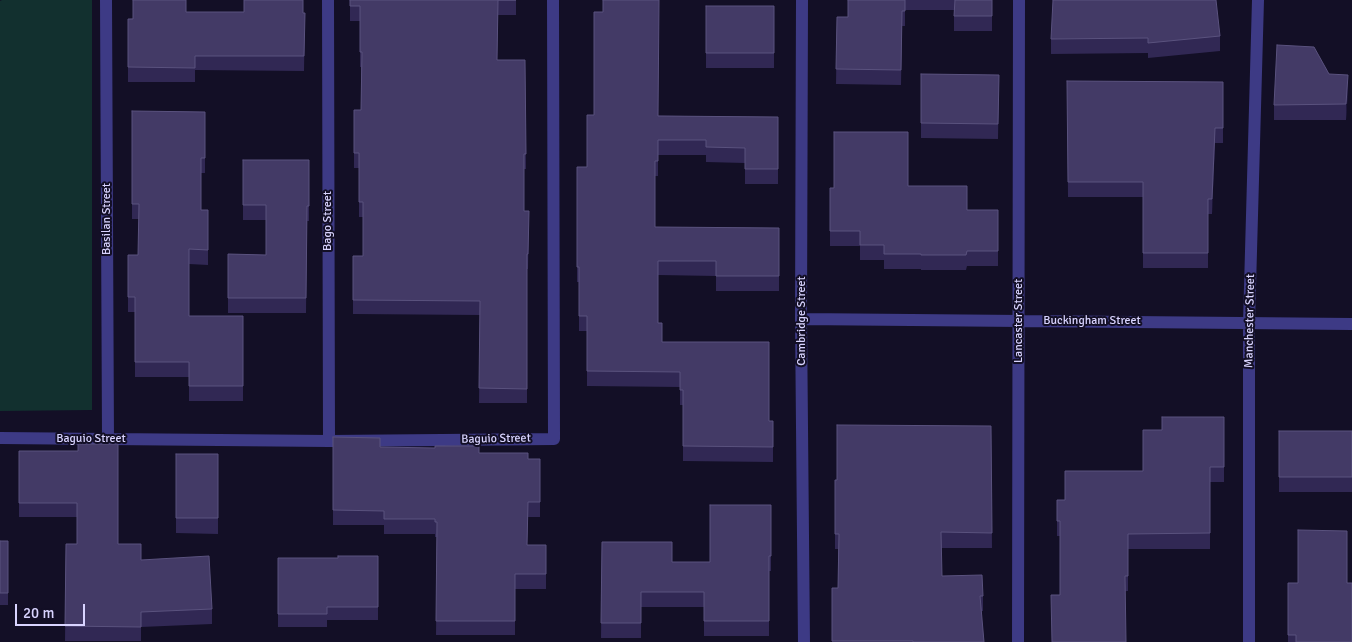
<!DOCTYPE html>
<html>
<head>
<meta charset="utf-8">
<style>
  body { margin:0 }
  #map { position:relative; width:1352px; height:642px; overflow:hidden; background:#130f26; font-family:Signika,sans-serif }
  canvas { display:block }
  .scale { position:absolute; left:15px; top:604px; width:70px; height:22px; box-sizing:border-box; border:2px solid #d9d4ff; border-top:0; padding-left:6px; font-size:15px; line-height:18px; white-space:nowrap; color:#d9d4ff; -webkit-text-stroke:4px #130f26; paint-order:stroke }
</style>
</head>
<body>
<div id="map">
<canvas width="1352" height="642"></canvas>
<div class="scale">20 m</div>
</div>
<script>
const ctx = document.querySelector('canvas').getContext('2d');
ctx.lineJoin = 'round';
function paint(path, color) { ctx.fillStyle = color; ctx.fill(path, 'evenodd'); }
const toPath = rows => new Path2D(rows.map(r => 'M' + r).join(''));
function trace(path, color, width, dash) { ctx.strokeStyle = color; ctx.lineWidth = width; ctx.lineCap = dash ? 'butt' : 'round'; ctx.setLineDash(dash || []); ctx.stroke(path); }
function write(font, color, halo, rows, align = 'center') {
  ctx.font = font + ' Signika,sans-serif'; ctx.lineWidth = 4; ctx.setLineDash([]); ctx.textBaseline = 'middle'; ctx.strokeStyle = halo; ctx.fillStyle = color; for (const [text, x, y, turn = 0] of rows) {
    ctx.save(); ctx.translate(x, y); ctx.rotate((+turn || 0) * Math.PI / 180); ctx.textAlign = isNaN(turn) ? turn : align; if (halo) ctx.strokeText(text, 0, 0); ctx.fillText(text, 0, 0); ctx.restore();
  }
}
paint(toPath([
  [2,0,92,0,92,410,0,411,0,1]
]), '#12302f');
trace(toPath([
  [106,0,108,439],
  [328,0,329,441],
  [802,0,801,319,804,642],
  [801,319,1352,324],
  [0,438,329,441,554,439,553,0],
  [1018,642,1019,0],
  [1249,642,1249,323,1258,0]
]), '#3d3a85', 12);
paint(toPath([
  [350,0,516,0,516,15,498,15,497,60,525,60,526,169,524,169,524,211,529,211,528,269,527,269,527,403,479,403,480,315,353,314,353,256,363,256,363,217,359,217,359,168,354,168,354,110,361,110,361,67,360,67,360,21,350,21],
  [848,0,992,0,992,31,954,31,954,10,905,10,905,26,902,26,901,85,836,84,837,17,848,17],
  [706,6,774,6,774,68,706,68],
  [186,12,305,13,304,71,195,70,195,82,128,82,128,19],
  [1220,36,1220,51,1148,58,1148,53,1051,54,1051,39],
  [921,74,999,75,998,139,921,138],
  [1329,74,1348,90,1346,120,1274,120,1274,105],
  [1067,81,1223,82,1223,143,1215,143,1212,214,1208,214,1208,268,1143,268,1143,197,1068,197],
  [132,111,205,112,205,173,201,173,201,210,208,210,208,265,189,264,189,316,243,316,243,401,189,401,189,377,135,377,135,312,128,312,128,255,138,255,139,219,132,219],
  [594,115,778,117,778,184,745,184,745,163,706,162,706,155,658,155,658,176,655,176,655,227,779,228,779,291,716,291,716,276,658,275,658,323,662,342,769,421,773,421,773,462,683,461,683,405,680,405,680,387,587,386,587,331,579,331,579,282,577,282,577,167,587,167],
  [243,160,309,160,309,221,307,221,306,313,228,313,228,254,266,255,266,220,243,220],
  [908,186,967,210,998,210,998,266,967,266,966,270,921,270,921,269,884,269,884,260,860,260,860,246,830,246,830,188],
  [1224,417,1224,482,1210,482,1210,549,1128,549,1128,591,1060,595,1060,536,1057,536,1057,500,1065,500,1143,471,1162,430],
  [991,426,992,548,941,548,942,576,983,596,983,611,981,611,984,642,832,642,832,588,838,588,838,549,835,549,835,480,837,480],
  [1279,431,1352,431,1352,492,1279,492],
  [333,437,380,447,479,453,528,459,540,459,540,517,528,517,527,545,546,545,546,589,515,589,515,635,436,635,437,537,435,537,435,534,384,534,384,525,333,525],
  [19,451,78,451,118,544,212,609,212,624,141,627,141,641,65,641,66,544,77,544,77,517,19,517],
  [176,454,218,454,218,534,176,533],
  [771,505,771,571,769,571,769,636,704,636,704,607,641,607,641,638,601,638,602,542,672,562,710,562],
  [0,541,8,541,8,605,0,605],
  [378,556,378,620,327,620,327,627,278,627,278,558,338,558],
  [1288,583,1347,583,1352,642,1288,642]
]), '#312854');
paint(toPath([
  [1348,75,1348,90,1346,120,1346,104],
  [1215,128,1215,143,1212,214,1212,199]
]), '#1d163a');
const building = toPath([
  [133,0,186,0,186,12,244,12,244,0,303,0,303,13,305,13,304,56,195,56,195,68,128,67,128,19,133,19,133,0],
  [350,0,516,0,498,0,497,60,525,60,526,154,524,154,524,211,529,211,528,254,527,254,527,389,479,388,480,301,353,300,353,256,363,256,363,202,359,202,359,153,354,153,354,110,361,110,362,52,360,52,360,6,350,6,350,0],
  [603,0,659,0,658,116,778,117,778,169,745,169,745,148,706,147,706,140,658,140,658,161,655,161,655,227,779,228,779,276,716,276,716,261,658,261,658,323,662,323,662,342,769,342,769,421,773,421,773,447,683,446,683,390,680,390,680,372,587,371,587,316,579,316,579,267,577,267,577,167,587,167,587,115,594,115,594,12,603,12,603,0],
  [848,0,905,0,905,11,902,11,901,70,836,69,837,17,848,17,848,0],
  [955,0,992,0,992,16,954,16,955,0],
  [1053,0,1216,0,1220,36,1148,43,1148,38,1051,39,1053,0],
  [706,6,774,6,774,53,706,53,706,6],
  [1277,45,1314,47,1329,74,1348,75,1346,104,1274,105,1277,45],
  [921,74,999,75,998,124,921,123,921,74],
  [1067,81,1223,82,1223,128,1215,128,1212,199,1208,199,1208,253,1143,253,1143,182,1068,182,1067,81],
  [132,111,205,112,205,158,201,158,201,210,208,210,208,250,189,249,189,316,243,316,243,386,189,386,189,362,135,362,135,297,128,297,128,255,138,255,139,204,132,204,132,111],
  [834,132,908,132,908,186,967,186,967,210,998,210,998,251,967,251,966,255,921,255,921,254,884,254,884,245,860,245,860,231,830,231,830,188,834,188,834,132],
  [243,160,309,160,309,206,307,206,306,298,228,298,228,254,266,255,266,205,243,205,243,160],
  [1162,417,1224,417,1224,467,1210,467,1210,533,1128,534,1128,576,1125,576,1126,642,1052,642,1051,595,1060,595,1060,521,1057,521,1057,500,1065,500,1065,471,1143,471,1143,430,1162,430,1162,417],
  [837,425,991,426,992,533,941,532,942,576,982,575,983,596,980,596,984,642,913,642,913,641,832,641,832,588,838,588,839,534,835,534,835,480,837,480,837,425],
  [1279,431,1352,431,1352,477,1279,477,1279,431],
  [333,437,380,438,380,447,435,448,435,446,479,446,479,453,528,453,528,459,540,459,540,502,528,502,527,545,546,545,546,574,515,574,515,621,436,621,437,522,435,522,435,519,384,519,384,511,333,510,333,437],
  [78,444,118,444,118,544,141,544,141,560,209,556,212,609,141,612,141,627,65,626,66,544,77,544,77,503,19,503,19,451,78,451,78,444],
  [176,454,218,454,218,518,176,518,176,454],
  [710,505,771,505,771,556,769,556,769,621,704,621,704,592,641,592,641,623,601,623,602,542,672,542,672,562,710,562,710,505],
  [1298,530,1347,531,1347,583,1352,583,1352,642,1296,642,1296,635,1288,635,1288,583,1298,583,1298,530],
  [0,541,8,541,8,593,0,593,0,541],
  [338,556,378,556,378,607,327,607,327,614,278,614,278,558,338,558,338,556]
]);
paint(building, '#433a66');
trace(building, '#5a527e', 1);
write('12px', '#d9d4ff', '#130f26', [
  ["Basilan Street",107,219,-90],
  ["Bago Street",328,221,-90],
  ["Cambridge Street",802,321,-90],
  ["Lancaster Street",1019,321,-90],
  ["Buckingham Street",1092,321],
  ["Manchester Street",1250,321,-89],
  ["Baguio Street",91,439],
  ["Baguio Street",496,439,-1]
]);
</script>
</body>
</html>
